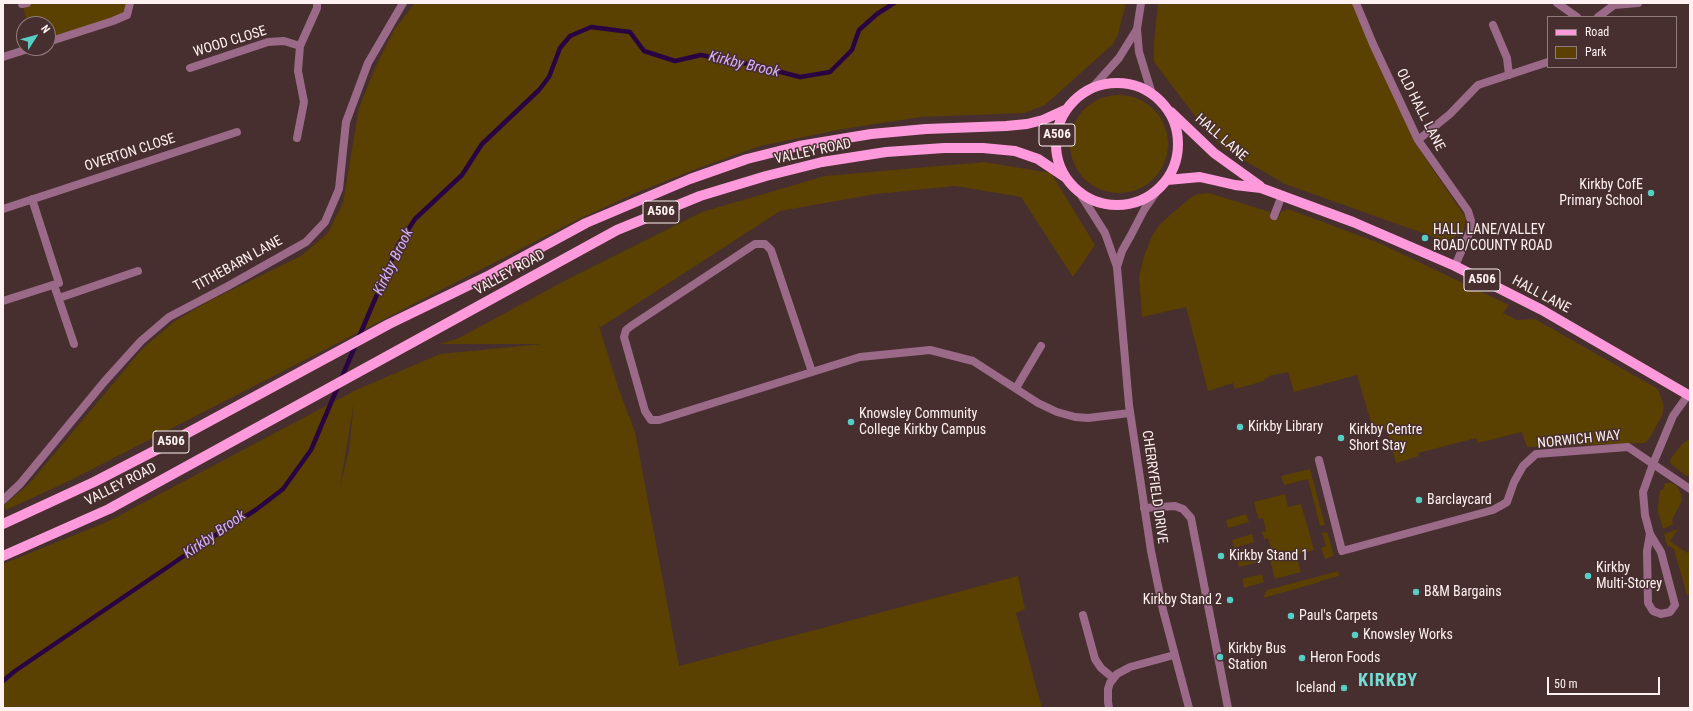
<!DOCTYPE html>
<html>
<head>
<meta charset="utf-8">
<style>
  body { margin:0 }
  #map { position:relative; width:1693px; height:711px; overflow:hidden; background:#472e2f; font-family:"Roboto Condensed",sans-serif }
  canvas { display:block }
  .frame { position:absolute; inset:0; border:4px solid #fff1f1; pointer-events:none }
  .legend { position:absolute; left:1547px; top:16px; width:130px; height:52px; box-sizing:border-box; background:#472e2f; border:1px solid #917c7d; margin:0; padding:5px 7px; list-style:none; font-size:12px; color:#fff1f1 }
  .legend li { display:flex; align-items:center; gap:8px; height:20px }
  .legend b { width:20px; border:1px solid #917c7d }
  .north { position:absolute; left:16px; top:16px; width:40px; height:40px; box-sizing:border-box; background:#472e2f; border:1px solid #917c7d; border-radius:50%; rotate:54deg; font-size:11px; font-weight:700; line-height:16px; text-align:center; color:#fff1f1 }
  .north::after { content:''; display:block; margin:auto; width:14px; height:18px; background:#56cec4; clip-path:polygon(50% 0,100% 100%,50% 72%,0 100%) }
  .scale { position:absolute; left:1547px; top:677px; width:113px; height:18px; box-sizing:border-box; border:2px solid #fff1f1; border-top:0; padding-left:5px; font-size:12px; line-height:14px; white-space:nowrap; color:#fff1f1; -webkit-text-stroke:3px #472e2f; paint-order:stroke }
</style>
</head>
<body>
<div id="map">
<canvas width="1693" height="711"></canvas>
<div class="frame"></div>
<ul class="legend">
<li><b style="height:5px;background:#fe9adb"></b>Road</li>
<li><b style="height:11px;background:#5a4101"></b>Park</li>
</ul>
<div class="north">N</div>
<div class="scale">50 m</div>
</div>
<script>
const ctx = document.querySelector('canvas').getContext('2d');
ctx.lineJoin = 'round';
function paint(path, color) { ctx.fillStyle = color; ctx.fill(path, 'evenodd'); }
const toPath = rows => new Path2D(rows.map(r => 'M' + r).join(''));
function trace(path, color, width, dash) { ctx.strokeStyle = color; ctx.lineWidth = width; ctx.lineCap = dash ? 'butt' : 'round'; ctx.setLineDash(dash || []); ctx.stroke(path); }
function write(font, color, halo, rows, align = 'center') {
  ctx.font = font + ' "Roboto Condensed",sans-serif'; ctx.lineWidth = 3; ctx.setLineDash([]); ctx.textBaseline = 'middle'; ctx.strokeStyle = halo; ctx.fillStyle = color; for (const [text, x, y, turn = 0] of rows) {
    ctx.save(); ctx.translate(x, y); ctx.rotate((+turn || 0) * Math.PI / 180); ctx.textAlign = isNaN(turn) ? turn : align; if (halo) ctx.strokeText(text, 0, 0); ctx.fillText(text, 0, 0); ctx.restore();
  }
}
paint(toPath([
  [27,3,130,3,127,15,48,42,48,24,28,24,22,4],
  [415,3,1126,3,1118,34,1113,44,1045,105,1024,113,921,117,843,129,760,146,696,169,638,192,579,219,69,481,6,510,4,505,29,484,143,348,175,321,211,300,301,256,328,233,343,203,359,108,375,68,394,30],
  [1158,3,1354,3,1415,143,1466,218,1463,234,1445,241,1285,184,1223,148,1195,116,1154,62,1154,43],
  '1070 144a49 49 0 1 1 98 0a49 49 0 1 1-98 0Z',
  [984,162,1051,173,1095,245,1073,277,1021,197,955,186,876,194,780,211,601,327,599,326,618,387,635,432,679,666,1018,576,1025,609,1016,613,1042,708,3,708,3,564,109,521,356,390,440,354,542,344,440,344,459,338,568,279,702,212,825,176],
  [354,402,349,451,340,486],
  [1209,193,1270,212,1270,214,1278,218,1281,212,1288,209,1379,243,1509,305,1503,313,1517,320,1535,319,1658,389,1664,406,1662,416,1650,437,1645,443,1527,447,1522,432,1478,443,1476,438,1418,453,1419,456,1396,463,1387,429,1374,432,1357,375,1294,392,1288,372,1269,376,1268,378,1265,378,1264,381,1235,389,1233,383,1208,391,1186,307,1142,317,1139,277,1144,256,1152,236,1160,224,1190,198,1198,194],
  [1690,439,1690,476,1685,475,1670,463,1671,458,1683,443],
  [1310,469,1325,525,1320,526,1308,479,1284,485,1281,476],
  [1665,483,1672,483,1677,486,1681,494,1682,501,1672,520,1673,524,1663,529,1658,511,1659,496,1660,491,1663,489],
  [1285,494,1288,507,1301,504,1314,550,1296,555,1301,572,1275,579,1268,552,1272,551,1268,538,1264,539,1262,532,1266,531,1263,518,1258,519,1254,502],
  [1246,514,1249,522,1228,528,1226,520],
  [1678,529,1670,541,1687,553,1690,548,1690,592,1687,596,1674,549,1667,545,1664,534],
  [1327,532,1334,556,1325,559,1321,548,1326,546,1322,533],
  [1252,534,1254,542,1234,548,1232,540],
  [1257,554,1259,562,1239,567,1237,559],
  [1338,571,1339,576,1320,581,1320,582,1263,598,1267,590],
  [1262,574,1264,582,1244,588,1242,579]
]), '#5a4101');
trace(toPath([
  [3,681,15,671,200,545,257,509,283,489,311,450,398,245,415,219,462,175,482,144,539,90,549,77,560,48,570,36,591,27,630,32,644,51,675,61,701,55,758,66,800,77,830,72,852,50,859,30,877,14,894,3]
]), '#2a0442', 4.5);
trace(toPath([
  [22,4,27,3],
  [1493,25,1507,58,1509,75],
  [1274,216,1282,195],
  [54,285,74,344],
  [59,298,138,271],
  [812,372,771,250,765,244,755,244,631,326,626,330,624,337,645,411,651,420,659,420,860,357,930,350,973,361,1038,403,1057,412,1075,417,1088,418,1130,413],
  [1016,388,1041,346],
  [1653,464,1690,489],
  [1144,508,1175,506,1183,509,1191,518,1228,708]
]), '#9b6a89', 8);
trace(toPath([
  [1356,3,1373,44,1418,140,1468,211,1471,221,1470,231,1455,266],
  [1557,3,1577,17],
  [1598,17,1614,5,1638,3],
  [48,42,113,21,127,15,130,3],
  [3,57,31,48],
  [190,68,268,42,284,41,300,46],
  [297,138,304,102,298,71,300,46,317,8,317,3],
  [1418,140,1450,114,1478,85,1548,62],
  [3,209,237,132],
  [3,301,59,283,32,199],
  [1319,460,1342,551,1493,510,1502,505,1507,502,1514,482,1523,466,1536,454,1628,447,1653,464],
  [3,500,20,484,104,382,141,341,169,317,228,286,306,242,325,222,339,189,346,122,368,63,403,3],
  [1650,534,1647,551,1648,603,1653,611,1661,614,1670,612,1675,605,1661,552,1650,534,1645,515,1643,492,1653,464,1673,416,1688,395],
  [1083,615,1095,659,1101,668,1113,678],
  [1109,708,1108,702,1108,689,1110,683,1117,674,1130,667,1174,655]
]), '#9b6a89', 8);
trace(toPath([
  [1141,3,1137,29,1139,52,1152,94],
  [1093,87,1119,58,1137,29],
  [1079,192,1105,233,1117,267,1129,405,1151,551,1163,610,1189,708],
  [1117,267,1122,251,1131,235,1144,210,1157,191]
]), '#9b6a89', 8);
trace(toPath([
  '1056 144a61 61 0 1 1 122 0a61 61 0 1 1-122 0Z',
  [1171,112,1214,153,1260,186],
  [1167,180,1200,177,1235,185,1261,188,1353,222,1455,266,1542,310,1690,396],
  [3,524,94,482,158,449,389,324,490,275,586,223,690,179,747,159,799,146,871,134,926,129,1006,126,1027,124,1043,120,1067,109],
  [3,556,109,509,617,230,700,196,766,176,822,162,886,152,944,148,983,148,1015,151,1038,159,1065,177]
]), '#fe9adb', 10);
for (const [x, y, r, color] of [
  [1651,193,4,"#56cec4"],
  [1425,238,4,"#56cec4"],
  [851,422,4,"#56cec4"],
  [1240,427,4,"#56cec4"],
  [1341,438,4,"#56cec4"],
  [1419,500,4,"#56cec4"],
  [1221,556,4,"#56cec4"],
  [1588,576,4,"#56cec4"],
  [1416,592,4,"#56cec4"],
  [1230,600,4,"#56cec4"],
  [1291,616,4,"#56cec4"],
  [1355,635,4,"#56cec4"],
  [1220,657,4,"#56cec4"],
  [1302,658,4,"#56cec4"],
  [1344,688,4,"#56cec4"]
]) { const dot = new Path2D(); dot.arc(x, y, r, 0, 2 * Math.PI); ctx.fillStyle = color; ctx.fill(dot); trace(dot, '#472e2f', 1.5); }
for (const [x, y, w] of [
  [1057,135,36],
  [661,212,36],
  [1482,280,36],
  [171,442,36]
]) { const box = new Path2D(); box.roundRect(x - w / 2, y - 11, w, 22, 3); ctx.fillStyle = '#472e2f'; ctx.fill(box); trace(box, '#fff1f1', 1); }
write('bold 13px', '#fff1f1', null, [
  ["A506",1057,135],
  ["A506",661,212],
  ["A506",1482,280],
  ["A506",171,442]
]);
write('14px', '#fff1f1', '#472e2f', [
  ["WOOD CLOSE",230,42,-17],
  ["OLD HALL LANE",1420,110,63],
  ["HALL LANE",1221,138,41],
  ["VALLEY ROAD",813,152,-12],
  ["OVERTON CLOSE",130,153,-18],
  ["TITHEBARN LANE",238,264,-29],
  ["VALLEY ROAD",510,273,-29],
  ["HALL LANE",1541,295,28],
  ["NORWICH WAY",1579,440,-6],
  ["VALLEY ROAD",121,485,-27],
  ["CHERRYFIELD DRIVE",1154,487,82]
]);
write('14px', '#fff1f1', '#472e2f', [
  ["Kirkby CofE",1643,185,"right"],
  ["Primary School",1643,201,"right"],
  ["HALL LANE/VALLEY",1433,230],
  ["ROAD/COUNTY ROAD",1433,246],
  ["Knowsley Community",859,414],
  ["College Kirkby Campus",859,430],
  ["Kirkby Library",1248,427],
  ["Kirkby Centre",1349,430],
  ["Short Stay",1349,446],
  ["Barclaycard",1427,500],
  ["Kirkby Stand 1",1229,556],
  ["Kirkby",1596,568],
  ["Multi-Storey",1596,584],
  ["B&M Bargains",1424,592],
  ["Kirkby Stand 2",1222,600,"right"],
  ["Paul's Carpets",1299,616],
  ["Knowsley Works",1363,635],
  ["Kirkby Bus",1228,649],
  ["Station",1228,665],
  ["Heron Foods",1310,658],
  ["Iceland",1336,688,"right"]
], 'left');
write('italic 15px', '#d4affa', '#472e2f', [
  ["Kirkby Brook",744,65,13],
  ["Kirkby Brook",394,262,-64],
  ["Kirkby Brook",215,535,-35]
]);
ctx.letterSpacing = '1px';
write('bold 18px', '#74ded4', '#472e2f', [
  ["KIRKBY",1388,681]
]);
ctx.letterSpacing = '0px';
</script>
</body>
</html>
